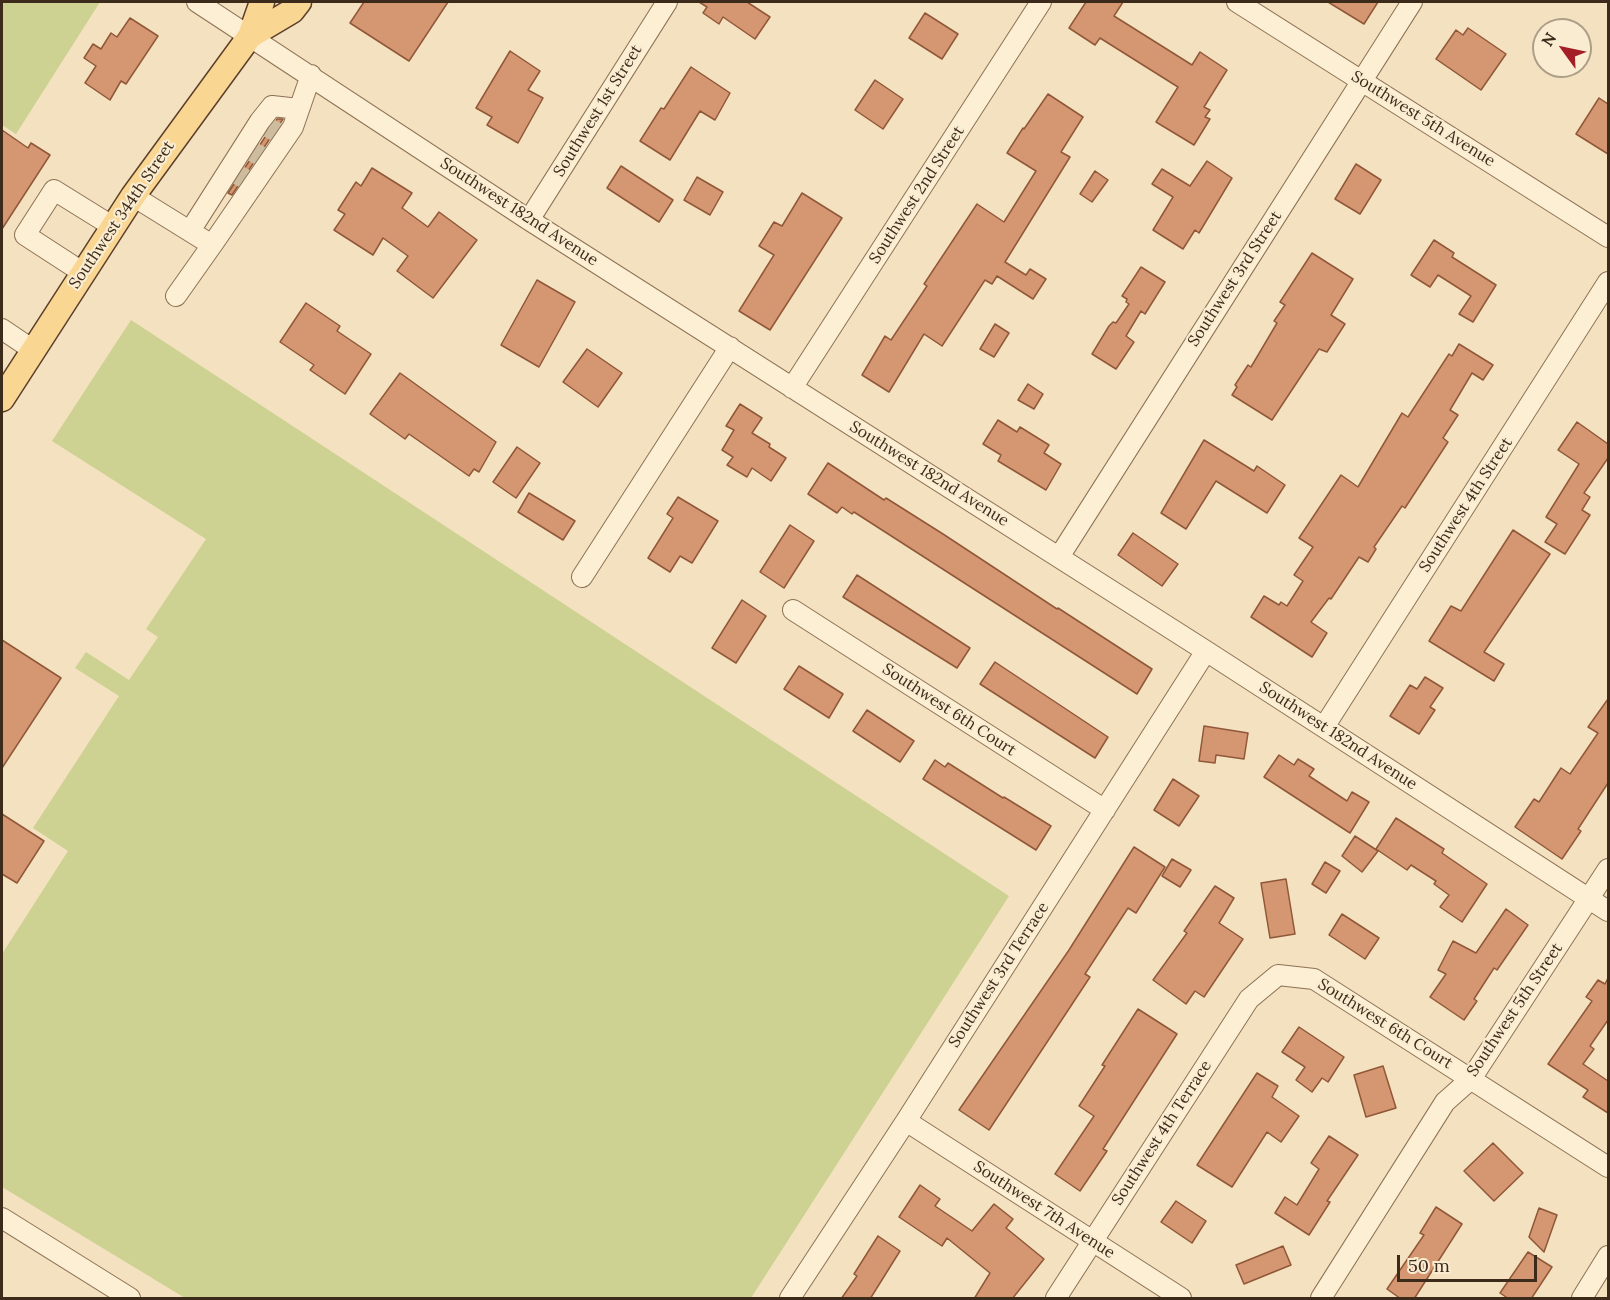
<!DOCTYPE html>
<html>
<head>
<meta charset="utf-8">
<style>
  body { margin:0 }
  #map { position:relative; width:1610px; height:1300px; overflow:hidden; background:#f3e1bf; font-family:Lora,serif }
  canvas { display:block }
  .frame { position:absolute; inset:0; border:3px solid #3c2a1b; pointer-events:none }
  .north { position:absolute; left:1532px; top:18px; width:60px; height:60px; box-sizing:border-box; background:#f9ecd0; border:2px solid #ad9e88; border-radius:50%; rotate:303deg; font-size:16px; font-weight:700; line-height:24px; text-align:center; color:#3c2a1b }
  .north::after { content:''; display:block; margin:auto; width:21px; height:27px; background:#a41e25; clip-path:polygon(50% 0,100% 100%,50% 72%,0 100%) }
  .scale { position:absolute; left:1397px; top:1255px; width:140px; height:27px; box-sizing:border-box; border:3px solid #3c2a1b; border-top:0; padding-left:8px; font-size:18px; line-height:21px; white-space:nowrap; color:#3c2a1b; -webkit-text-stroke:4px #f9ecd0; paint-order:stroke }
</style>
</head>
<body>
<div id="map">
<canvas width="1610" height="1300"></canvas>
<div class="frame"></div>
<div class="north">N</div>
<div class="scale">50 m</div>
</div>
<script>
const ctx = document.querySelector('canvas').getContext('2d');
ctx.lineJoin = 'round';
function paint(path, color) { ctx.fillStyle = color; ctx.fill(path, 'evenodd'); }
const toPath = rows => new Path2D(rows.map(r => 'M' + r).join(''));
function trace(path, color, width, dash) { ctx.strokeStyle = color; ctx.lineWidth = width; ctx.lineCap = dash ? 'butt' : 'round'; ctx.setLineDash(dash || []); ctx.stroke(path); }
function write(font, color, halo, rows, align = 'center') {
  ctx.font = font + ' Lora,serif'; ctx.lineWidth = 4.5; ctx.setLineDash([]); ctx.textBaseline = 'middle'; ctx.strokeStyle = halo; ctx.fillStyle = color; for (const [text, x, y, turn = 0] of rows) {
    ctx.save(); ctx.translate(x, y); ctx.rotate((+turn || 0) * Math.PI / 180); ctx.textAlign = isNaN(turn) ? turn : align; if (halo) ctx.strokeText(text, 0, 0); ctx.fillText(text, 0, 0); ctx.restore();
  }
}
paint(toPath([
  [2,2,100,2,16,134,2,125],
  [131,320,1009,896,751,1298,185,1298,2,1187,2,954,68,851,33,828,119,696,75,668,86,652,129,680,158,637,146,629,206,539,52,441]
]), '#cdd292');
const building = toPath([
  [364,2,448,2,409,61,350,23,364,2],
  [699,2,747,2,770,17,755,39,723,17,719,24,703,13,707,7,699,2],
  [1086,2,1123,2,1114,16,1192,65,1200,52,1227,70,1204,107,1210,110,1205,117,1210,119,1194,145,1156,122,1178,87,1100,38,1095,45,1069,28,1086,2],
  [1328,2,1378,2,1364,24,1328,2],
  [925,13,958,34,942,59,909,38,925,13],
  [130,18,158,36,126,84,121,81,110,100,85,83,96,66,84,58,93,44,101,49,111,33,117,37,130,18],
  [1468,28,1506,54,1481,90,1436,59,1456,30,1463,35,1468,28],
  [510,51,540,71,528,90,543,98,518,143,487,125,492,117,476,108,510,51],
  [691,67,730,93,715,120,700,111,670,160,640,141,661,108,664,109,691,67],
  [875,80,903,99,883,129,855,110,875,80],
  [1048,94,1083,117,1061,152,1070,157,1005,262,1026,275,1030,269,1046,279,1033,299,997,276,992,284,985,280,942,346,924,334,889,392,862,375,885,336,891,340,927,286,924,284,977,204,1004,222,1036,171,1007,153,1023,128,1024,129,1048,94],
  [1599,98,1608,104,1608,154,1576,134,1599,98],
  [277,119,283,119,232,195,228,193,277,119],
  [2,130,28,148,31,143,50,155,2,229,2,130],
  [1207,161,1232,178,1199,233,1195,230,1183,249,1153,230,1173,197,1152,184,1162,169,1190,186,1207,161],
  [1356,164,1381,180,1360,214,1335,199,1356,164],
  [621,166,673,200,659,222,607,188,621,166],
  [372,168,412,193,402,208,428,227,439,212,477,240,433,298,397,271,408,256,383,238,373,255,334,230,345,214,338,210,356,182,361,186,372,168],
  [1095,171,1108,180,1092,202,1080,194,1095,171],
  [697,177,723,192,710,215,684,200,697,177],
  [802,193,842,218,770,330,739,311,774,255,759,246,774,222,782,226,802,193],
  [1434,240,1454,253,1452,257,1496,285,1473,322,1459,314,1471,296,1438,275,1430,287,1411,275,1434,240],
  [1312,253,1353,279,1331,315,1345,324,1327,352,1319,349,1272,420,1232,395,1237,387,1235,385,1248,365,1251,367,1277,323,1274,321,1285,305,1280,302,1312,253],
  [1141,267,1165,282,1145,314,1141,311,1126,336,1134,342,1116,369,1092,354,1109,326,1113,322,1116,323,1129,304,1126,302,1127,299,1122,296,1141,267],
  [537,280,575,302,539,367,501,345,537,280],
  [306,303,340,326,337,331,371,354,345,394,310,370,314,365,280,342,306,303],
  [995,324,1009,333,994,357,980,349,995,324],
  [1459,344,1493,365,1483,380,1472,373,1450,410,1458,415,1443,438,1448,442,1405,508,1402,506,1374,547,1376,549,1368,562,1359,557,1331,599,1329,598,1311,622,1327,633,1312,657,1251,617,1264,596,1279,605,1281,602,1287,606,1303,581,1294,575,1313,547,1299,538,1341,475,1358,487,1402,413,1408,417,1449,354,1452,356,1459,344],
  [587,349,622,373,598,407,563,382,587,349],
  [400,373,496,442,479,472,474,469,469,476,409,434,405,439,370,414,400,373],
  [1028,384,1043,394,1034,409,1018,400,1028,384],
  [740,404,762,418,752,433,770,444,769,447,786,458,771,481,752,468,747,477,727,465,733,457,722,450,734,430,726,426,740,404],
  [998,420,1017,432,1020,427,1049,445,1044,453,1061,464,1046,490,998,461,1001,455,983,444,998,420],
  [1577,422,1608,444,1608,458,1584,493,1590,497,1582,510,1590,515,1565,554,1545,542,1557,524,1546,517,1579,464,1558,450,1577,422],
  [1204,440,1254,471,1257,466,1285,485,1267,513,1216,481,1186,529,1161,513,1204,440],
  [517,447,540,463,516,498,493,482,517,447],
  [828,463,884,500,886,498,943,534,1057,609,1058,608,1152,669,1137,694,854,512,852,514,842,507,837,513,808,494,828,463],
  [529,493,575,521,563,540,518,512,529,493],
  [678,497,718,521,692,563,680,556,670,572,648,558,673,518,667,514,678,497],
  [790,525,814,541,784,588,760,572,790,525],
  [1513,530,1550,554,1484,652,1504,664,1494,681,1429,641,1451,606,1461,611,1513,530],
  [1133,533,1178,564,1162,586,1118,555,1133,533],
  [857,575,970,648,957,668,843,597,857,575],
  [742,600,766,616,736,663,712,648,742,600],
  [2,640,61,678,2,768,2,640],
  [995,662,1108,737,1095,758,980,684,995,662],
  [799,666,843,694,829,718,784,689,799,666],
  [1425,677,1443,688,1430,707,1435,710,1419,734,1390,716,1410,685,1417,689,1425,677],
  [1608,699,1608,783,1578,829,1581,831,1562,859,1515,827,1534,799,1539,802,1561,768,1570,774,1598,733,1588,727,1608,699],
  [867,710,914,741,900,762,853,731,867,710],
  [1204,726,1248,733,1244,759,1216,755,1215,763,1199,761,1204,726],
  [1279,755,1294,765,1298,759,1314,769,1309,776,1347,801,1352,792,1369,802,1350,833,1264,777,1279,755],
  [935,760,945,767,948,763,1003,798,1004,797,1051,826,1036,850,923,779,935,760],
  [1173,779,1199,796,1179,826,1154,810,1173,779],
  [2,814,44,841,17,883,2,874,2,814],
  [1396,818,1444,849,1442,853,1487,884,1462,922,1440,907,1449,895,1434,884,1436,881,1411,865,1407,870,1376,849,1396,818],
  [1355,836,1378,851,1362,872,1342,856,1355,836],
  [1134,847,1165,867,1136,913,1128,908,1085,974,1090,977,989,1130,959,1110,1069,950,1134,847],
  [1172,859,1191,870,1180,887,1162,876,1172,859],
  [1325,862,1340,871,1326,893,1312,884,1325,862],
  [1286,879,1295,934,1270,938,1261,883,1286,879],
  [1215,886,1234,898,1219,923,1243,939,1204,997,1195,991,1186,1004,1153,980,1187,933,1184,931,1215,886],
  [1506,909,1528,925,1497,970,1494,968,1474,999,1477,1001,1464,1020,1430,997,1446,974,1438,970,1453,941,1476,953,1506,909],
  [1342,914,1379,938,1365,959,1329,935,1342,914],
  [1608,978,1608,1020,1590,1046,1594,1049,1583,1064,1608,1081,1608,1113,1583,1097,1588,1090,1548,1064,1592,1001,1586,997,1598,980,1605,984,1608,978],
  [1138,1009,1177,1034,1103,1149,1107,1151,1080,1191,1055,1174,1094,1116,1079,1106,1105,1066,1102,1065,1138,1009],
  [1299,1027,1344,1057,1328,1082,1322,1078,1312,1092,1296,1080,1305,1067,1282,1052,1299,1027],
  [1383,1066,1396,1108,1366,1117,1354,1075,1383,1066],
  [1257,1073,1278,1086,1272,1097,1299,1116,1281,1142,1267,1132,1232,1187,1197,1165,1257,1073],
  [1329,1136,1358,1155,1327,1201,1330,1202,1309,1235,1275,1213,1285,1197,1297,1205,1319,1169,1311,1163,1329,1136],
  [1493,1143,1523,1173,1494,1201,1464,1171,1493,1143],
  [920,1185,940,1199,935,1206,972,1231,994,1204,1013,1219,1006,1228,1044,1259,1012,1299,974,1299,990,1273,947,1238,942,1246,899,1217,920,1185],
  [1176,1201,1206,1221,1192,1243,1161,1222,1176,1201],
  [1436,1207,1462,1224,1414,1299,1401,1299,1387,1289,1424,1235,1420,1233,1436,1207],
  [1539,1208,1557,1215,1544,1252,1529,1237,1539,1208],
  [878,1236,900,1251,870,1299,841,1299,857,1276,854,1274,878,1236],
  [1283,1246,1291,1265,1244,1284,1236,1265,1283,1246],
  [1528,1252,1552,1267,1531,1299,1509,1299,1500,1293,1528,1252]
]);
paint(building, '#d59771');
trace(building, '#905738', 1.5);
trace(toPath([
  [262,124,280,134],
  [246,148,264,158],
  [231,171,249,181]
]), '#cebc9e', 20, [20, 10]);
const minor = toPath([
  [197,2,529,220,1206,651,1608,911],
  [1237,2,1608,237],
  [133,196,212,245,293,127,311,75],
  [529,220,667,2],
  [190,231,260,121,272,106,299,109],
  [82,272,25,235,54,190,112,226],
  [176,296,212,245],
  [2,329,33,350],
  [792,388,1041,2],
  [1059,557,1412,2],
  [582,577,730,347],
  [793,610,1105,810],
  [1324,727,1608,282],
  [906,1121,1181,1298],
  [2,1218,130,1298],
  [790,1298,906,1121,1206,651],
  [1056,1298,1249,999,1278,975,1314,979,1608,1167],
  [1321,1298,1445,1102,1471,1079,1608,869],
  [1582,1298,1608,1256]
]);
const major = toPath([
  [250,36,292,11,299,2],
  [2,399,133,196,250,36,262,2]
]);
trace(minor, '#8e7155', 22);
trace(major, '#5b3f2a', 27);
trace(minor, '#fcefd4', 20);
trace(major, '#fad693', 24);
write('16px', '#3c2a1b', '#f9ecd0', [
  ["Southwest 1st Street",598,111,-58],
  ["Southwest 5th Avenue",1423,119,32],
  ["Southwest 2nd Street",917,195,-57],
  ["Southwest 182nd Avenue",519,212,33],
  ["Southwest 344th Street",122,215,-56],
  ["Southwest 3rd Street",1235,279,-57],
  ["Southwest 182nd Avenue",929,474,32],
  ["Southwest 4th Street",1466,505,-57],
  ["Southwest 6th Court",949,710,33],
  ["Southwest 182nd Avenue",1338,736,33],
  ["Southwest 3rd Terrace",999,975,-57],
  ["Southwest 5th Street",1515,1010,-56],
  ["Southwest 6th Court",1385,1024,32],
  ["Southwest 4th Terrace",1162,1133,-57],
  ["Southwest 7th Avenue",1044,1210,33]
]);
</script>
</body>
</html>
